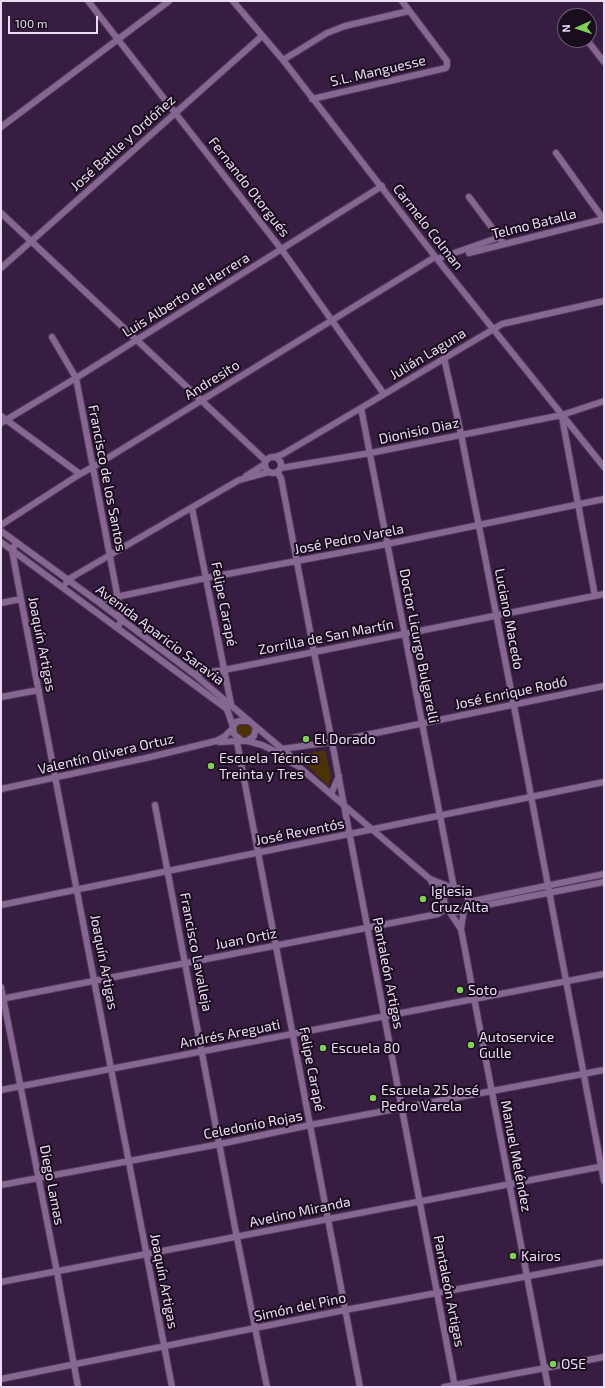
<!DOCTYPE html>
<html>
<head>
<meta charset="utf-8">
<style>
  body { margin:0 }
  #map { position:relative; width:605px; height:1388px; overflow:hidden; background:#381d42; font-family:"Exo 2",sans-serif }
  canvas { display:block }
  .frame { position:absolute; inset:0; border:2px solid #eadaf2; pointer-events:none }
  .north { position:absolute; left:557px; top:8px; width:40px; height:40px; box-sizing:border-box; background:#190d1e; border:1px solid #6d5f73; border-radius:50%; rotate:267deg; font-size:11px; font-weight:700; line-height:16px; text-align:center; color:#eadaf2 }
  .north::after { content:''; display:block; margin:auto; width:14px; height:18px; background:#80d052; clip-path:polygon(50% 0,100% 100%,50% 72%,0 100%) }
  .scale { position:absolute; left:8px; top:16px; width:90px; height:18px; box-sizing:border-box; border:2px solid #eadaf2; border-top:0; padding-left:5px; font-size:12px; line-height:14px; white-space:nowrap; color:#eadaf2; -webkit-text-stroke:3px #190d1e; paint-order:stroke }
</style>
</head>
<body>
<div id="map">
<canvas width="605" height="1388"></canvas>
<div class="frame"></div>
<div class="north">N</div>
<div class="scale">100 m</div>
</div>
<script>
const ctx = document.querySelector('canvas').getContext('2d');
ctx.lineJoin = 'round';
function paint(path, color) { ctx.fillStyle = color; ctx.fill(path, 'evenodd'); }
const toPath = rows => new Path2D(rows.map(r => 'M' + r).join(''));
function trace(path, color, width, dash) { ctx.strokeStyle = color; ctx.lineWidth = width; ctx.lineCap = dash ? 'butt' : 'round'; ctx.setLineDash(dash || []); ctx.stroke(path); }
function write(font, color, halo, rows, align = 'center') {
  ctx.font = font + ' "Exo 2",sans-serif'; ctx.lineWidth = 4; ctx.setLineDash([]); ctx.textBaseline = 'middle'; ctx.strokeStyle = halo; ctx.fillStyle = color; for (const [text, x, y, turn = 0] of rows) {
    ctx.save(); ctx.translate(x, y); ctx.rotate((+turn || 0) * Math.PI / 180); ctx.textAlign = isNaN(turn) ? turn : align; if (halo) ctx.strokeText(text, 0, 0); ctx.fillText(text, 0, 0); ctx.restore();
  }
}
paint(toPath([
  [240,723,245,724,252,728,254,731,250,737,240,737,237,734,236,728],
  [325,750,331,778,328,786,298,756]
]), '#4d3303');
const minor = toPath([
  [88,1,282,250,384,394],
  [233,1,283,60,437,259,604,467],
  [587,40,604,62],
  [283,60,327,33,345,26,409,11],
  [312,99,446,68,447,65,447,61,402,1],
  [1,127,169,1],
  [556,153,604,220],
  [469,197,502,241],
  [1,213,266,461],
  [469,253,604,219],
  [437,259,500,237],
  [1,268,262,36],
  [52,337,76,378,122,620,117,628],
  [444,358,461,434,514,706,604,1181],
  [361,408,454,888],
  [1,416,80,474],
  [562,417,595,596],
  [1,423,76,378,382,186],
  '265 465a8 8 0 1 1 16 0a8 8 0 1 1-16 0Z',
  [275,457,283,454,361,408,502,324,604,301],
  [281,468,370,453,562,415,604,401],
  [277,472,281,478,314,652,332,742,455,1387],
  [246,476,265,464],
  [192,508,231,704],
  [1,525,80,474,93,467,435,257],
  [1,531,97,601,194,674,294,759,298,766],
  [1,542,227,709,233,727],
  [16,543,12,550,21,599,172,1387],
  [66,583,67,580,239,480,269,472],
  [97,601,206,578,387,544,604,499],
  [1,603,21,599],
  [194,674,224,670,604,594],
  [1,697,39,690],
  [248,721,240,721,236,722,233,727,234,734,242,741,247,741,254,736,256,727],
  [216,741,219,742,239,741],
  [247,741,262,745,277,752,292,763,298,766,430,879,453,888],
  [237,742,360,1387],
  [282,749,332,742,604,686],
  [1,789,146,758,216,741,225,736,233,728],
  [331,794,339,776],
  [155,805,237,1238,267,1387],
  [430,879,444,904],
  '444 900a12 12 0 1 1 24 0a12 12 0 1 1-24 0Z',
  [468,901,473,901,604,874],
  [1,905,604,782],
  [465,908,471,908,604,882],
  [464,909,461,929,548,1387],
  [449,911,461,929],
  [1,987,57,1272,78,1387],
  [1,999,438,914,447,908],
  [1,1090,604,974],
  [1,1185,220,1144,310,1125,604,1070],
  [1,1282,604,1166],
  [1,1379,345,1310,604,1262],
  [444,1387,604,1357]
]);
trace(minor, '#503858', 8);
trace(minor, '#866792', 6);
for (const [x, y, r, color] of [
  [306,739,4,"#80d052"],
  [211,766,4,"#80d052"],
  [423,899,4,"#80d052"],
  [460,990,4,"#80d052"],
  [471,1045,4,"#80d052"],
  [323,1048,4,"#80d052"],
  [373,1098,4,"#80d052"],
  [513,1256,4,"#80d052"],
  [553,1364,4,"#80d052"]
]) { const dot = new Path2D(); dot.arc(x, y, r, 0, 2 * Math.PI); ctx.fillStyle = color; ctx.fill(dot); trace(dot, '#190d1e', 1.5); }
write('14px', '#eadaf2', '#190d1e', [
  ["S.L. Manguesse",378,71,-13],
  ["José Batlle y Ordóñez",123,143,-42],
  ["Fernando Otorgués",249,187,52],
  ["Telmo Batalla",534,224,-14],
  ["Carmelo Colman",428,227,52],
  ["Luis Alberto de Herrera",186,295,-32],
  ["Julián Laguna",428,354,-31],
  ["Andresito",212,380,-32],
  ["Dionisio Diaz",419,431,-12],
  ["Francisco de los Santos",107,478,79],
  ["José Pedro Varela",349,539,-11],
  ["Felipe Carapé",224,604,79],
  ["Luciano Macedo",509,619,79],
  ["Avenida Aparicio Saravia",160,635,37],
  ["Zorrilla de San Martín",326,637,-11],
  ["Joaquín Artigas",42,644,79],
  ["Doctor Licurgo Bulgarelli",419,646,79],
  ["José Enrique Rodó",511,693,-12],
  ["Valentín Olivera Ortuz",106,754,-13],
  ["José Reventós",300,832,-11],
  ["Juan Ortiz",246,939,-11],
  ["Francisco Lavalleja",196,952,79],
  ["Joaquín Artigas",104,962,79],
  ["Pantaleón Artigas",388,973,79],
  ["Andrés Areguati",230,1034,-11],
  ["Felipe Carapé",312,1069,79],
  ["Celedonio Rojas",253,1125,-11],
  ["Manuel Meléndez",516,1156,79],
  ["Diego Lamas",52,1185,79],
  ["Avelino Miranda",300,1212,-12],
  ["Joaquín Artigas",164,1281,79],
  ["Pantaleón Artigas",449,1291,79],
  ["Simón del Pino",300,1307,-12]
]);
write('14px', '#eadaf2', '#190d1e', [
  ["El Dorado",314,739],
  ["Escuela Técnica",219,758],
  ["Treinta y Tres",219,774],
  ["Iglesia",431,891],
  ["Cruz Alta",431,907],
  ["Soto",468,990],
  ["Autoservice",479,1037],
  ["Gulle",479,1053],
  ["Escuela 80",331,1048],
  ["Escuela 25 José",381,1090],
  ["Pedro Varela",381,1106],
  ["Kairos",521,1256],
  ["OSE",561,1364]
], 'left');
</script>
</body>
</html>
